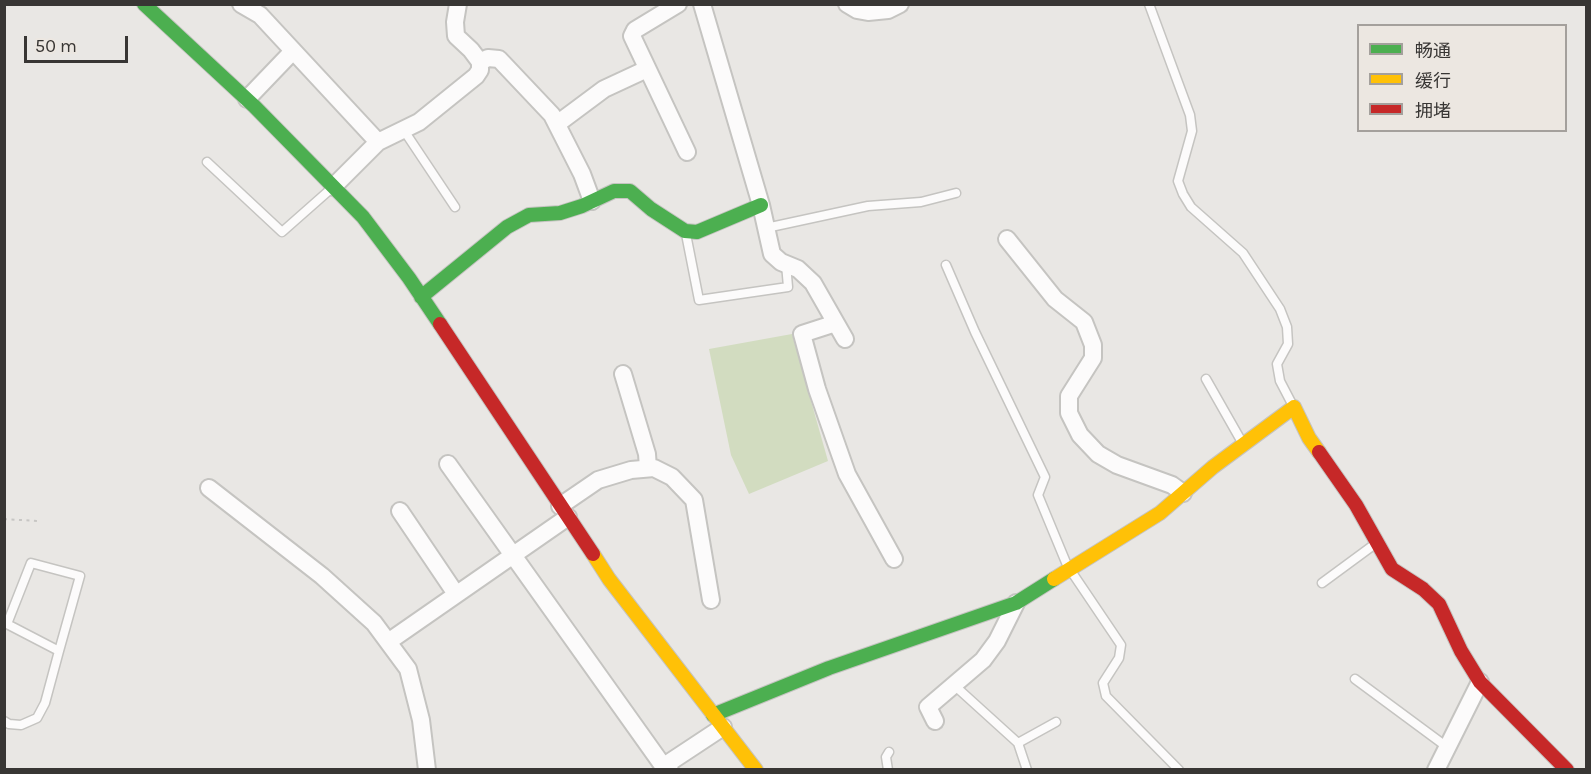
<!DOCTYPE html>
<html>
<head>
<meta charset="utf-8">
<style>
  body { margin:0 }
  #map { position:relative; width:1591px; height:774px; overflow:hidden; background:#e9e7e4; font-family:Karla,"Noto Sans SC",sans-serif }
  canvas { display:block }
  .frame { position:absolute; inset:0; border:6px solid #383634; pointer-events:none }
  .legend { position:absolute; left:1357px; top:24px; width:210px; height:108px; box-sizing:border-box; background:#ece7e1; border:2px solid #a4a09c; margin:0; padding:8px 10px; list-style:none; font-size:18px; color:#383634 }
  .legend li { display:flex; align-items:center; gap:12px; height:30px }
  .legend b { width:30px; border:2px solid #a4a09c }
  .scale { position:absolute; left:24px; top:36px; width:104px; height:27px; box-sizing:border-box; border:3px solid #383634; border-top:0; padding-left:8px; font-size:18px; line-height:21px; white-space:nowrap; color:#383634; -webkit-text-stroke:4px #ece7e1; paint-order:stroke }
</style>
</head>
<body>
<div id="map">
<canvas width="1591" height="774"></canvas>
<div class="frame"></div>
<ul class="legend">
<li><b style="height:8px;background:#4caf50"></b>畅通</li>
<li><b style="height:8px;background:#ffc107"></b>缓行</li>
<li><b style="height:8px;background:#c62828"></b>拥堵</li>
</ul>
<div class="scale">50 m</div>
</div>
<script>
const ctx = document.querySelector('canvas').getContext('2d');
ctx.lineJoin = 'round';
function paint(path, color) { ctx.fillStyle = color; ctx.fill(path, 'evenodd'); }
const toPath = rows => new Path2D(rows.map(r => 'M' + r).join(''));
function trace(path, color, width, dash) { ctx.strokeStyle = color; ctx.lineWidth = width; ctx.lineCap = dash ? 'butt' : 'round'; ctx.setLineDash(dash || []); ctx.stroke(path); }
paint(toPath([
  [792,334,828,461,749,494,731,455,709,349]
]), '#d2dcc0');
const lane = toPath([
  [1149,4,1190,115,1192,131,1178,181,1183,194,1191,207,1243,253,1280,309,1287,327,1288,344,1277,364,1280,381,1292,404],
  [403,129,455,207],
  [207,162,282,232,333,187],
  [766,228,868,206,921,202,956,193],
  [686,234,699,300,788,287,786,264],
  [946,265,975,332,1045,477,1038,495,1067,565,1121,645,1119,658,1103,683,1106,696,1179,770],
  [1206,379,1243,444],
  [1322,583,1375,544],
  [1355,679,1447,747],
  [954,685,1018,743,1027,770],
  [4,721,9,724,21,725,37,718,45,703,59,651,80,576,31,563,7,624,59,651],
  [1018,743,1056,722],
  [888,770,886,757,889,752]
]);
const street = toPath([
  [241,4,260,15,378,142],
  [678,4,635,30,632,36,687,152],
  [702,4,761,205,772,254,781,262,798,269,813,283,845,339],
  [847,4,857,10,868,12,888,10,900,4],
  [480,62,488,58,499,59,552,115,582,174,592,201],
  [247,99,293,51],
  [557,124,604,89,647,69],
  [333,187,378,142,419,122,476,76,480,70,480,62,471,50,456,36,455,22,458,4],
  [1007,239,1055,299,1084,322,1093,345,1093,358,1069,396,1069,413,1080,435,1098,454,1117,465,1172,485,1183,493],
  [836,323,802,334,817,389,847,474,894,559],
  [623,374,647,454,648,468],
  [448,464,666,770],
  [209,488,322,576,374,623,408,669,421,720,427,770],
  [560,506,598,480,631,470,654,468,672,477,694,500,711,600],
  [400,511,456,594],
  [388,642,568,517],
  [935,721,928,707,983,660,997,641,1016,603],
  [669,770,670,762,723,727],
  [1436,770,1480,682]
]);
const fast = toPath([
  [144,4,254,106,363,217,409,278,440,324],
  [421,297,507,227,529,215,560,213,582,206,614,191,630,191,651,209,685,231,697,232,761,205],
  [713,715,829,668,1016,603,1054,579]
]);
const slow = toPath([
  [593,554,609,579,756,770],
  [1054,579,1160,513,1213,467,1294,407,1309,438,1319,452]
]);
const jam = toPath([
  [440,324,593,554],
  [1319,452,1356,505,1392,569,1423,589,1439,604,1461,651,1480,682,1567,770]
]);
trace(lane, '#c5c4c1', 11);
trace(street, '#c5c4c1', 20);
trace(fast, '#c5c4c1', 16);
trace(slow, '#c5c4c1', 16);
trace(jam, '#c5c4c1', 16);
trace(toPath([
  [4,519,37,521]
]), '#c7c6c4', 2, [3, 4.5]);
trace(lane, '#fcfbfb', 8);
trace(street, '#fcfbfb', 16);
trace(fast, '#4caf50', 14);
trace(slow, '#ffc107', 14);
trace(jam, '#c62828', 14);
</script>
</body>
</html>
